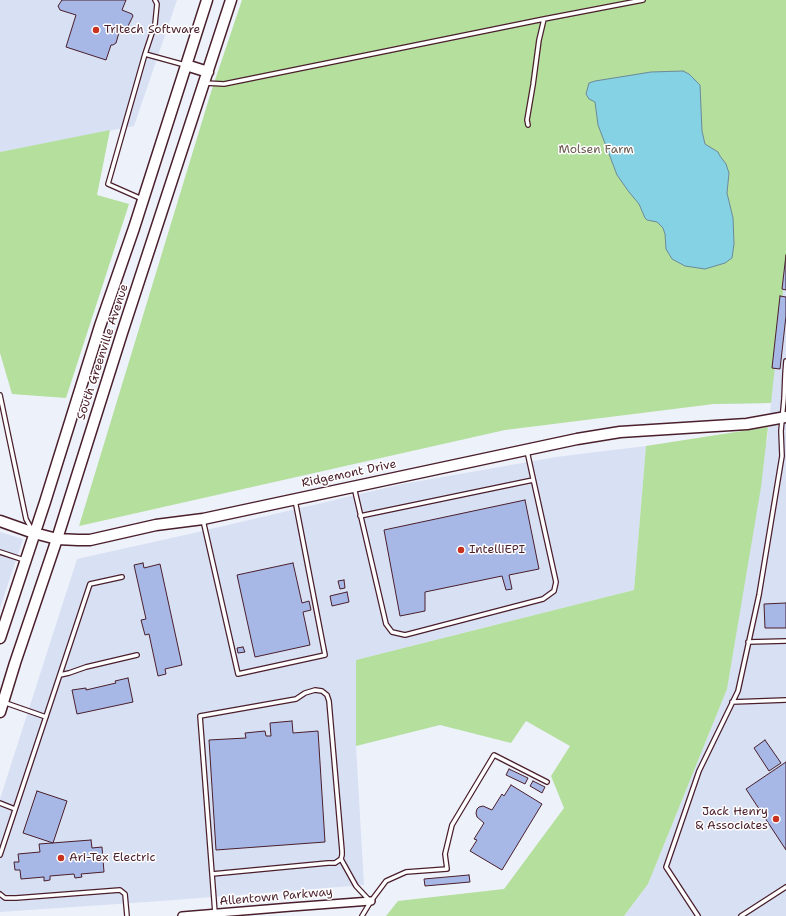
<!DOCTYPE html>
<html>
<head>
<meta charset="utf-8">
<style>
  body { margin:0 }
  canvas { display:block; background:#edf1fa }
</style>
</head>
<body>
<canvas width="786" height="916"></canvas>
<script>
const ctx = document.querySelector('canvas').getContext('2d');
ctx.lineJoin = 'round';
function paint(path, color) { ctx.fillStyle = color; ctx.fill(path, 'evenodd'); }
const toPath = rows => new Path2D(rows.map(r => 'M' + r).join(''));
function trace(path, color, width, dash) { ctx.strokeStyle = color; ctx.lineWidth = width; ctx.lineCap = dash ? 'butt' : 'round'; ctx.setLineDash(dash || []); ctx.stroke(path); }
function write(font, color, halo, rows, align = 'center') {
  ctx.font = font + ' "Shantell Sans",sans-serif'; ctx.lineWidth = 3; ctx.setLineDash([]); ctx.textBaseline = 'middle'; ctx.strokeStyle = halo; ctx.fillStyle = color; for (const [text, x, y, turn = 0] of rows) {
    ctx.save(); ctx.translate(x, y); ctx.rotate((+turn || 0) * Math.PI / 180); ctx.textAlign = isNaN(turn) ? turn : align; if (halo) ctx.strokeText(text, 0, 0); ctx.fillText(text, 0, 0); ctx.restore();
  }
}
paint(toPath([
  [0,0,177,0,134,126,0,152],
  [786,0,786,916,624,916,648,884,727,689,745,579,547,916,767,441,771,403,714,404],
  [646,446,634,590,356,660,356,746,364,885,161,901,0,912,0,799,77,559,185,535,403,484,556,457],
  [0,532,23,539,0,608]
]), '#d8e0f4');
paint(toPath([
  [242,0,786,0,786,264,771,403,714,404,505,430,79,526,211,92],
  [110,130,97,195,129,204,66,398,12,394,0,353,0,152],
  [768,427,761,487,727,689,648,884,624,916,386,916,398,901,504,889,564,808,551,776,570,746,526,721,511,743,440,725,356,746,356,660,634,590,646,446]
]), '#b4df9d');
const water = toPath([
  [683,71,689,74,700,85,702,131,705,144,718,152,720,156,726,164,729,173,727,193,733,218,734,244,732,258,725,263,705,269,685,266,672,259,666,249,665,234,663,228,657,222,647,220,645,218,639,204,629,192,617,175,598,125,595,102,589,99,586,94,589,83,595,81,651,72,683,71]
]);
paint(water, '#84d2e3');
trace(water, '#6d8a99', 1);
const building = toPath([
  [62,0,126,0,122,10,132,14,133,16,126,30,124,31,120,29,116,43,113,45,111,45,106,60,66,47,76,15,60,10,58,6,62,0],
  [786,255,786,290,782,289,786,255],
  [780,296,786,297,786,316,780,369,772,368,780,296],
  [525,500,539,569,509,575,512,589,506,590,502,576,425,592,425,611,400,616,384,530,525,500],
  [143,563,144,568,160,564,182,665,165,669,166,674,158,676,149,634,145,635,141,620,146,619,134,565,143,563],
  [293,563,302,603,309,601,311,610,303,612,310,645,255,657,237,575,293,563],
  [344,580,345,588,340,589,338,581,344,580],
  [347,592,349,602,332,606,330,596,347,592],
  [786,603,786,628,765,628,764,604,786,603],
  [243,647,245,652,238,653,237,648,243,647],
  [128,678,133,702,77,714,72,690,86,688,86,690,116,683,115,681,128,678],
  [292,721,293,733,318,731,325,842,216,850,209,740,246,738,245,733,265,731,266,736,271,736,270,723,292,721],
  [765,740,781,763,769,771,754,748,765,740],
  [786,762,786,850,746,789,786,762],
  [509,769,528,778,525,784,506,775,509,769],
  [533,781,545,787,542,793,530,786,533,781],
  [511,785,542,804,502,870,470,851,477,840,474,839,484,823,477,817,476,813,477,809,479,807,483,806,492,810,502,794,504,796,511,785],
  [37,791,67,801,53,843,23,833,37,791],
  [91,840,92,848,102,847,104,872,81,874,82,877,75,878,74,874,50,876,50,880,44,881,44,877,21,879,20,870,15,870,14,862,19,862,18,854,40,852,39,844,91,840],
  [469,875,470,882,425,886,424,879,469,875]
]);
paint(building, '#a7b8e7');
trace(building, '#4a1f2b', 1);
const lane = toPath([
  [145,54,185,65],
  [205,83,224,84,544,19,643,0],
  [528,125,527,120,533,85,539,40,544,19],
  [142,199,108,184,145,54,155,24,157,4,155,0],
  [0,395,26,519,32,530],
  [354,487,386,624,392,632,405,635,543,599,554,591,556,582,527,451],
  [360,516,533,480],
  [203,520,238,674,325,655,295,500],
  [0,552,24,560],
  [748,642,786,641],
  [60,675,69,673,86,667,137,655],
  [3,702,46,717],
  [732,702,786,700],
  [0,803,15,809],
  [0,855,90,584,122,577],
  [341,859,356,886,370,901],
  [212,874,328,863,335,863,341,859,342,855,342,851,329,701,327,695,322,691,315,690,305,693,296,699,200,716,215,913],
  [0,894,5,898,16,898,120,890,125,894,127,916],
  [362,916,371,901,386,881,406,872,447,869,445,854,452,825,494,755,547,782],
  [698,916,666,867,699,771,738,691,759,595,782,456,781,431,784,399,785,374,786,361],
  [741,916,786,887]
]);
const street = toPath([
  [182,916,291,907,371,901]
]);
const secondary = toPath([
  [186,65,208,72],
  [0,521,34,533,57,539,78,540,90,540,156,525,203,519,577,439,620,432,747,424,786,417],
  [0,638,45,502,100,326,134,228,207,0],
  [0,712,15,663,57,539,122,333,231,0]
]);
trace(lane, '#4a1f2b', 6);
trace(street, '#4a1f2b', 10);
trace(secondary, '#4a1f2b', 13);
trace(lane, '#fff', 3.5);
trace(street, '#fff', 7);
trace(secondary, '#fff', 10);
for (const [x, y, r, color] of [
  [96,30,4,"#c8321e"],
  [461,550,4,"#c8321e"],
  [776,819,4,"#c8321e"],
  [61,858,4,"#c8321e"]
]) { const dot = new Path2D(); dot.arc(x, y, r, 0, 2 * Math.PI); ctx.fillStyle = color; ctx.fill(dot); trace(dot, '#fff', 1.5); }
write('12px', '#4a1f2b', '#fff', [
  ["Tritech Software",104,30],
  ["IntelliEPI",469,550],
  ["Jack Henry",768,812,"right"],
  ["& Associates",768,826,"right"],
  ["Ari-Tex Electric",69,858]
], 'left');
write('12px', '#6a594d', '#fff', [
  ["Molsen Farm",596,150]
]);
write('12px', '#4a1f2b', '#fff', [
  ["South Greenville Avenue",103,352,-72],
  ["Ridgemont Drive",349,474,-12],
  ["Allentown Parkway",276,897,-5]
]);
</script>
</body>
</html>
